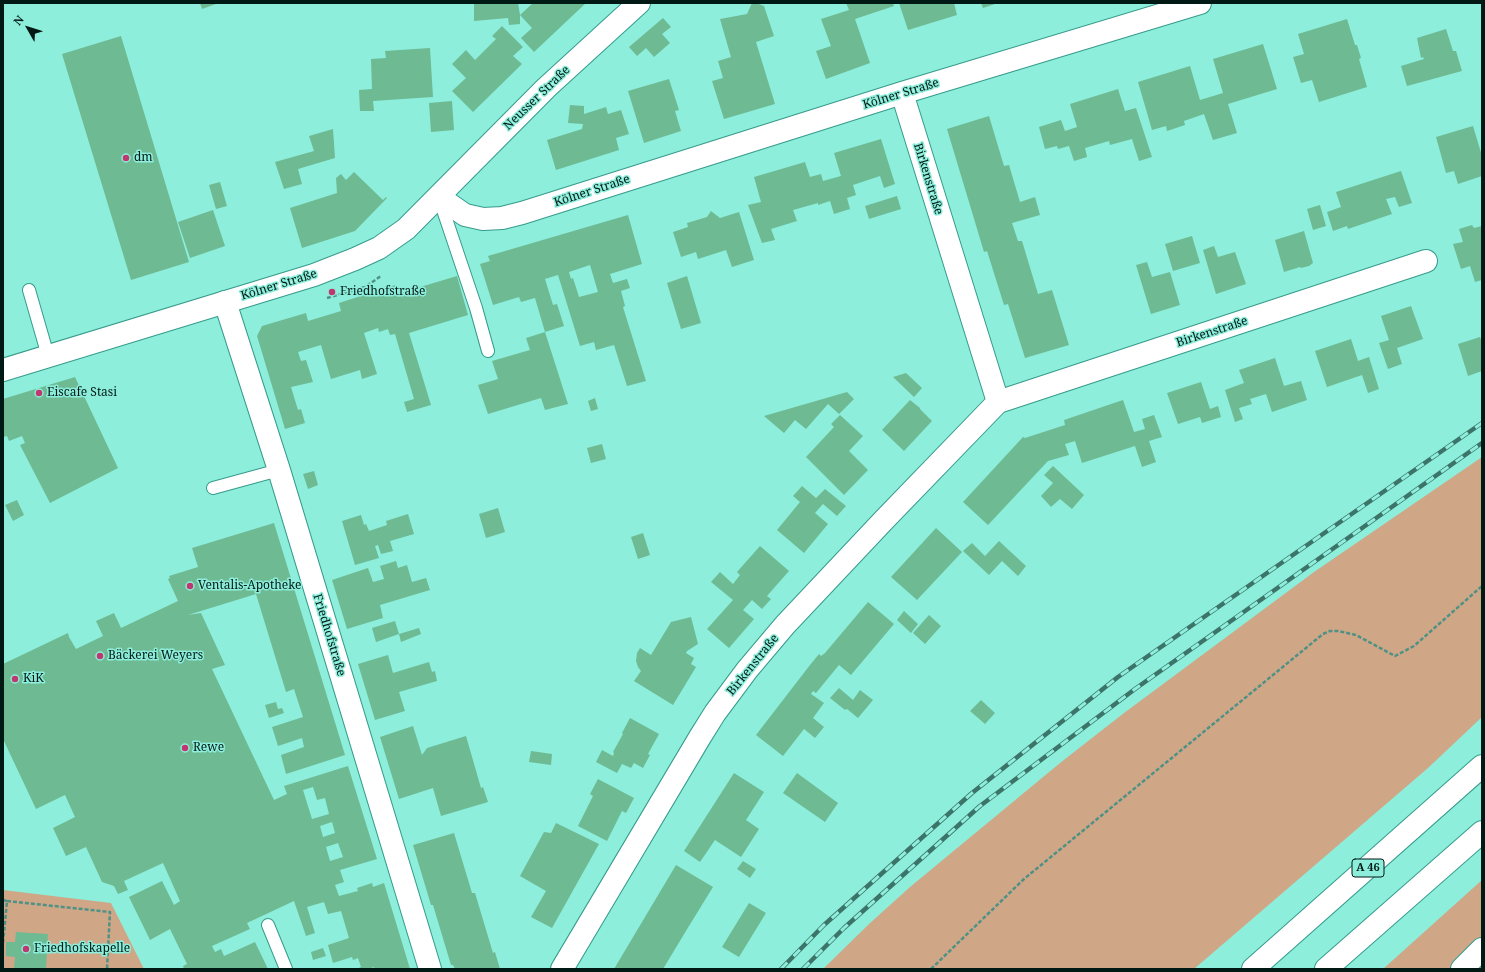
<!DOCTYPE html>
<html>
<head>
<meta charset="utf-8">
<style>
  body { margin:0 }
  #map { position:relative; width:1485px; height:972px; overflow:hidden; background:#8deedb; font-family:"Noto Serif",serif }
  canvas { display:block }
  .frame { position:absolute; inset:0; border:4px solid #001914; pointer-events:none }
  .north { position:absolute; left:8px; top:8px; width:40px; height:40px; -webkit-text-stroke:3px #8deedb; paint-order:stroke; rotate:309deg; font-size:11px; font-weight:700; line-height:16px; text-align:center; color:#001914 }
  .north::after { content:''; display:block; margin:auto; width:14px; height:18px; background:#001914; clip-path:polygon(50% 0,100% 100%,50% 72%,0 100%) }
</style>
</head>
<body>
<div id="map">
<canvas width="1485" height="972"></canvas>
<div class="frame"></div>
<div class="north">N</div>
</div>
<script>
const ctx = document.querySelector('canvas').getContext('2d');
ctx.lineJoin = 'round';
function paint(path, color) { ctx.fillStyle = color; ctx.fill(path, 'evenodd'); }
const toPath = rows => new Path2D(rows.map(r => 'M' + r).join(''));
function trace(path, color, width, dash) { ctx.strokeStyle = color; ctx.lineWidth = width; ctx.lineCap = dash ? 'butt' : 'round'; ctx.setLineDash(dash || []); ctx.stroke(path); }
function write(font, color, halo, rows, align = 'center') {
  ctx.font = font + ' "Noto Serif",serif'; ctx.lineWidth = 3; ctx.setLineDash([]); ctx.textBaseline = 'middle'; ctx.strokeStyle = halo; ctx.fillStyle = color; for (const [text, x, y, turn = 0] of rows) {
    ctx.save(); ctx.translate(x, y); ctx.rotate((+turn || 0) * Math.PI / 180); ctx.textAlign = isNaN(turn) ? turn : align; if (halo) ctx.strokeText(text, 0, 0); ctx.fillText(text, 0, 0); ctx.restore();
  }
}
paint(toPath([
  [1482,457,1482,717,1428,768,1194,969,823,969,869,924,910,887,1060,763,1124,713,1314,572],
  [1482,880,1482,969,1383,969],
  [3,890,111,903,144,969,3,969]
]), '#cfa787');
paint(toPath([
  [200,3,216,3,216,4,202,9],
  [474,3,518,3,520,15,533,3,586,3,534,52,521,38,532,28,520,15,520,24,509,25,508,18,474,21],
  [752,3,756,3,764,6,774,36,756,42,775,104,724,119,712,81,723,78,718,61,731,57,720,19,747,14],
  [846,3,893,3,894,6,855,19,870,63,826,79,816,51,831,46,821,19,849,10],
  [899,3,954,3,957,15,908,30],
  [981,3,995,3,995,4,983,8],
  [663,18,671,27,662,34,670,43,654,57,646,48,637,56,629,47],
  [1347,19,1355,45,1357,45,1361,58,1359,59,1367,87,1319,102,1312,80,1301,83,1293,57,1304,54,1298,34],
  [502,26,523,47,513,56,522,64,473,112,452,91,466,78,452,64,466,50,475,60,496,39,492,36],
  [1446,29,1453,51,1456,51,1462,71,1407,86,1401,66,1424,59,1423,57,1421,58,1417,38],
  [121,36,189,262,131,280,62,54],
  [1263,44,1277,89,1228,104,1237,133,1213,140,1204,114,1184,121,1185,125,1167,131,1166,126,1152,130,1138,82,1190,66,1200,100,1223,93,1213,59],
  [430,48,433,97,373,101,374,111,360,111,359,90,372,89,371,59,386,58,385,51],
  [669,79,679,110,675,111,681,131,644,143,628,91],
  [1118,89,1125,111,1136,108,1152,157,1139,161,1132,139,1110,145,1109,141,1085,148,1087,157,1074,161,1069,146,1058,149,1057,146,1045,149,1039,127,1061,120,1065,131,1077,127,1070,104],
  [452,101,454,130,431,132,429,103],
  [570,105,584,106,584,114,606,107,608,114,621,110,629,134,616,138,619,150,556,170,547,140,582,129,583,124,568,123],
  [989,116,1004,166,1009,165,1020,202,1035,197,1040,215,1012,223,1018,241,1022,241,1038,294,1052,290,1069,345,1025,358,1008,304,1004,305,987,251,984,252,947,129],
  [1473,126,1482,156,1482,176,1458,184,1454,171,1446,173,1436,137],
  [333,129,335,158,298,169,302,184,284,189,275,162,314,151,309,136],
  [881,139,895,184,884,188,880,176,853,185,856,195,847,198,850,209,834,214,830,201,818,205,818,203,793,210,797,221,771,229,775,240,762,243,748,205,761,202,754,177,805,162,810,177,821,174,823,181,841,176,834,153],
  [1401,171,1412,203,1399,207,1395,197,1386,199,1392,214,1348,229,1347,226,1333,231,1327,212,1341,207,1336,192],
  [354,172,383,200,386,197,387,198,355,231,302,248,290,208,337,193,336,178,341,174,346,180],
  [220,182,227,206,216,209,209,185],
  [897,196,901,209,869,219,865,206],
  [1320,205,1326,226,1313,230,1307,209],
  [213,210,225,246,190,258,178,222],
  [711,211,720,218,739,212,754,260,732,267,726,250,698,259,696,252,681,257,673,232,688,227,687,223,707,217],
  [628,215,642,264,610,274,613,283,627,279,630,288,621,291,625,306,623,307,646,381,627,386,614,345,596,350,594,342,580,346,558,275,545,279,553,305,557,304,564,326,545,332,535,298,521,302,519,297,493,305,480,264,490,261,488,256],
  [590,265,598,292,579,297,573,278,571,279,569,272],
  [1472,225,1474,228,1482,226,1482,280,1475,282,1470,266,1461,269,1453,244,1463,242,1459,229],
  [1304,231,1313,263,1309,266,1301,268,1300,267,1284,272,1275,240],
  [1192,236,1200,263,1173,271,1165,244],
  [1214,246,1218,257,1235,252,1246,284,1216,294,1203,250],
  [1147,262,1152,277,1170,272,1180,305,1151,314,1136,265],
  [457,276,468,315,409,333,431,405,407,412,404,402,414,399,395,334,390,335,388,329,379,332,378,328,364,333,377,374,362,379,360,370,331,379,321,345,298,352,301,361,306,360,313,382,291,387,298,410,301,409,305,423,285,429,257,336,262,326,306,313,308,321,341,311,339,303,395,285,397,294],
  [687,276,701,323,681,329,667,283],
  [1411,306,1423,339,1397,348,1402,364,1388,369,1379,343,1389,340,1381,316],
  [545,332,568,404,545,410,541,398,488,414,478,385,498,379,492,361,530,350,526,338],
  [1480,337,1482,342,1482,371,1468,376,1458,344],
  [1351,339,1358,361,1369,357,1379,389,1368,393,1362,375,1327,387,1315,351],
  [1275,358,1284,386,1301,381,1307,400,1272,412,1266,394,1250,399,1252,404,1239,408,1243,419,1235,422,1225,390,1244,383,1239,370],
  [906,373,922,388,914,397,893,377],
  [75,377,118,468,50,503,20,445,25,443,22,436,9,441,7,436,3,437,3,399],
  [1201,382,1210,409,1218,406,1221,417,1202,423,1200,417,1178,424,1167,393],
  [847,392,854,399,839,414,828,404,806,429,795,420,784,433,764,416],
  [595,398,598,409,591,411,588,401],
  [910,400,920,408,920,409,932,421,904,451,882,430],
  [1123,400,1134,432,1145,429,1142,419,1154,415,1162,437,1149,441,1156,462,1142,467,1135,446,1082,463,1075,441,1065,444,1069,455,1048,461,988,525,963,502,1023,437,1025,438,1065,425,1064,420],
  [840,415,863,436,849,451,868,470,844,495,806,457,834,427,831,424],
  [602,444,606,459,591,463,587,448],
  [1053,466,1084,495,1072,509,1060,499,1051,507,1041,496,1053,483,1044,475],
  [314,471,318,485,308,489,303,474],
  [802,486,816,498,825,489,846,506,837,516,823,504,815,513,828,524,804,553,777,530,800,502,793,496],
  [17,500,24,515,13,521,5,505],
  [498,508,505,532,486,538,479,514],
  [408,514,414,534,390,541,393,551,381,554,378,545,375,546,379,558,355,565,342,521,361,515,364,525,366,524,369,531,387,525,386,521],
  [274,523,345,755,286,774,281,755,304,747,302,738,278,746,272,727,303,717,294,689,286,692,256,594,188,615,201,613,225,665,212,669,274,800,287,794,284,786,348,766,377,859,340,870,344,882,335,885,339,896,358,891,357,888,372,883,373,887,384,883,410,969,374,969,374,967,369,969,356,969,361,967,358,958,353,960,352,957,333,963,328,945,349,938,341,911,328,914,324,902,307,907,315,933,306,936,294,901,247,923,250,929,212,946,215,952,221,949,224,956,255,942,268,969,184,969,183,966,187,964,170,929,150,940,129,897,162,881,174,905,180,901,163,863,124,881,128,890,118,894,114,886,102,882,86,847,66,856,53,828,75,817,65,795,36,809,3,739,3,664,68,633,69,637,76,649,103,636,96,621,114,613,121,628,178,601,168,579,170,578,169,576,198,567,192,548],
  [313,787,317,800,325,798,329,814,312,819,303,790],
  [332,822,335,833,323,837,320,826],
  [338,843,343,857,330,861,326,847],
  [936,528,962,552,917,600,891,577],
  [643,533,650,555,638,559,631,537],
  [999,541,1026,566,1018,576,1002,561,989,575,963,551,972,543,985,556],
  [760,546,789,571,767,596,771,599,762,609,752,600,743,610,754,619,729,648,707,629,733,600,711,582,720,572,733,584,740,575,737,572],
  [396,561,398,568,407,565,412,582,426,578,430,590,380,605,383,618,347,629,332,580,368,568,373,582,384,579,380,566],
  [868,602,894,624,851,675,839,665,816,693,813,691,811,694,824,703,813,718,824,727,815,738,804,729,783,756,756,735,810,665,819,654,821,656,825,653],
  [904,611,918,624,911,633,897,620],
  [929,615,941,626,925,644,913,633],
  [691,617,698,644,687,651,686,653,694,658,691,664,696,667,673,705,634,681,641,671,638,667,636,661,637,653,640,648,651,655,671,622],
  [395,621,399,634,419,628,421,634,401,642,399,634,376,642,372,628],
  [388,655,393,673,429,662,432,672,435,671,437,681,399,692,405,711,375,720,358,664],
  [839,688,853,700,860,690,873,700,858,718,847,709,845,710,830,698],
  [981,700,995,713,985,724,970,711],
  [276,702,278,709,282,708,284,713,269,718,265,705],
  [630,718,659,734,648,754,650,755,643,768,634,763,631,768,622,764,617,773,596,762,602,750,613,756,614,753,613,752,623,734,622,733],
  [413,726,422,755,427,748,466,736,481,788,483,787,488,802,441,816,433,788,399,799,380,737],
  [531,751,552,754,551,765,529,762],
  [734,773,764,792,746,820,759,829,741,857,715,840,700,862,684,851],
  [797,773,838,803,825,822,783,793],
  [598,779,634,798,626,813,622,811,607,841,578,826,593,796,590,794],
  [556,823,599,844,552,928,531,917,546,891,520,876,544,832,551,833],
  [454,833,472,893,475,893,493,953,495,952,500,969,455,969,453,965,451,965,433,905,431,905,413,845],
  [743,861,756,869,750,878,737,869],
  [676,865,713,887,689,926,663,969,614,969],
  [749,903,766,913,739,957,722,947],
  [16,932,48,934,46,969,14,968,15,957,6,956,6,942,15,942],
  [323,948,326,956,313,960,311,952]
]), '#6eba93');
const service = toPath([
  [439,198,476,308,488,351],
  [29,290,48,356],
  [213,488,279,470],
  [268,925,286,969]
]);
const minor = toPath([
  [439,197,465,215,483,219,502,218,522,213,902,93,1200,3],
  [225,302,279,470,430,969],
  [998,402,1426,261],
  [562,969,700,737,715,713,747,670,785,625,883,521,998,402,902,93],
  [1462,969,1482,949]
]);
const secondary = toPath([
  [3,370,314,275,355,259,379,248,406,229,546,88,639,3]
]);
const motorway = toPath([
  [1253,969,1482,766],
  [1326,969,1482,832]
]);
trace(service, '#369b8b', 14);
trace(minor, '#369b8b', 24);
trace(secondary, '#369b8b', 24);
trace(motorway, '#369b8b', 24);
trace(toPath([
  [327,298,365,287,381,276],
  [3,900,7,901,3,943],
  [7,901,110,912,107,969],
  [931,969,1024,879,1323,634,1330,631,1338,631,1356,635,1395,656,1414,646,1482,586]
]), '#4f9184', 2.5, [4, 2]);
trace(service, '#fff', 12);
trace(minor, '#fff', 22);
trace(secondary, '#fff', 22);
trace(motorway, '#fff', 22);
const rail = toPath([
  [781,969,824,925,972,793,1118,677,1482,423],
  [803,969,844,928,980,806,1135,689,1482,443]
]);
trace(rail, '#3c7469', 4.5);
trace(rail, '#8deedb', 3, [9]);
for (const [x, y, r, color] of [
  [126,158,4,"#c0366e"],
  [332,292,4,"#c0366e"],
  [39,393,4,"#c0366e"],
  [190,586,4,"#c0366e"],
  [100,656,4,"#c0366e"],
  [15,679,4,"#c0366e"],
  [185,748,4,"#c0366e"],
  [26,949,4,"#c0366e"]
]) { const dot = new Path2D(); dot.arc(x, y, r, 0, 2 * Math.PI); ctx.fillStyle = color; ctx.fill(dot); trace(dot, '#8deedb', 1.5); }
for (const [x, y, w] of [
  [1368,868,32]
]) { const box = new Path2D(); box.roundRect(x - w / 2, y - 9, w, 18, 3); ctx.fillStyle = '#8deedb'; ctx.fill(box); trace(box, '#001914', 1); }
write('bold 11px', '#001914', null, [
  ["A 46",1368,868]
]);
write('12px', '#001914', '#8deedb', [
  ["Kölner Straße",901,94,-17],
  ["Neusser Straße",537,98,-44],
  ["Birkenstraße",928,179,73],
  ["Kölner Straße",592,191,-18],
  ["Kölner Straße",279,285,-17],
  ["Birkenstraße",1212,332,-18],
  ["Friedhofstraße",329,635,73],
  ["Birkenstraße",753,665,-51]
]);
write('12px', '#001914', '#8deedb', [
  ["dm",134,158],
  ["Friedhofstraße",340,292],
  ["Eiscafe Stasi",47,393],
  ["Ventalis-Apotheke",198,586],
  ["Bäckerei Weyers",108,656],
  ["KiK",23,679],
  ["Rewe",193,748],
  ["Friedhofskapelle",34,949]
], 'left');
</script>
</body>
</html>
